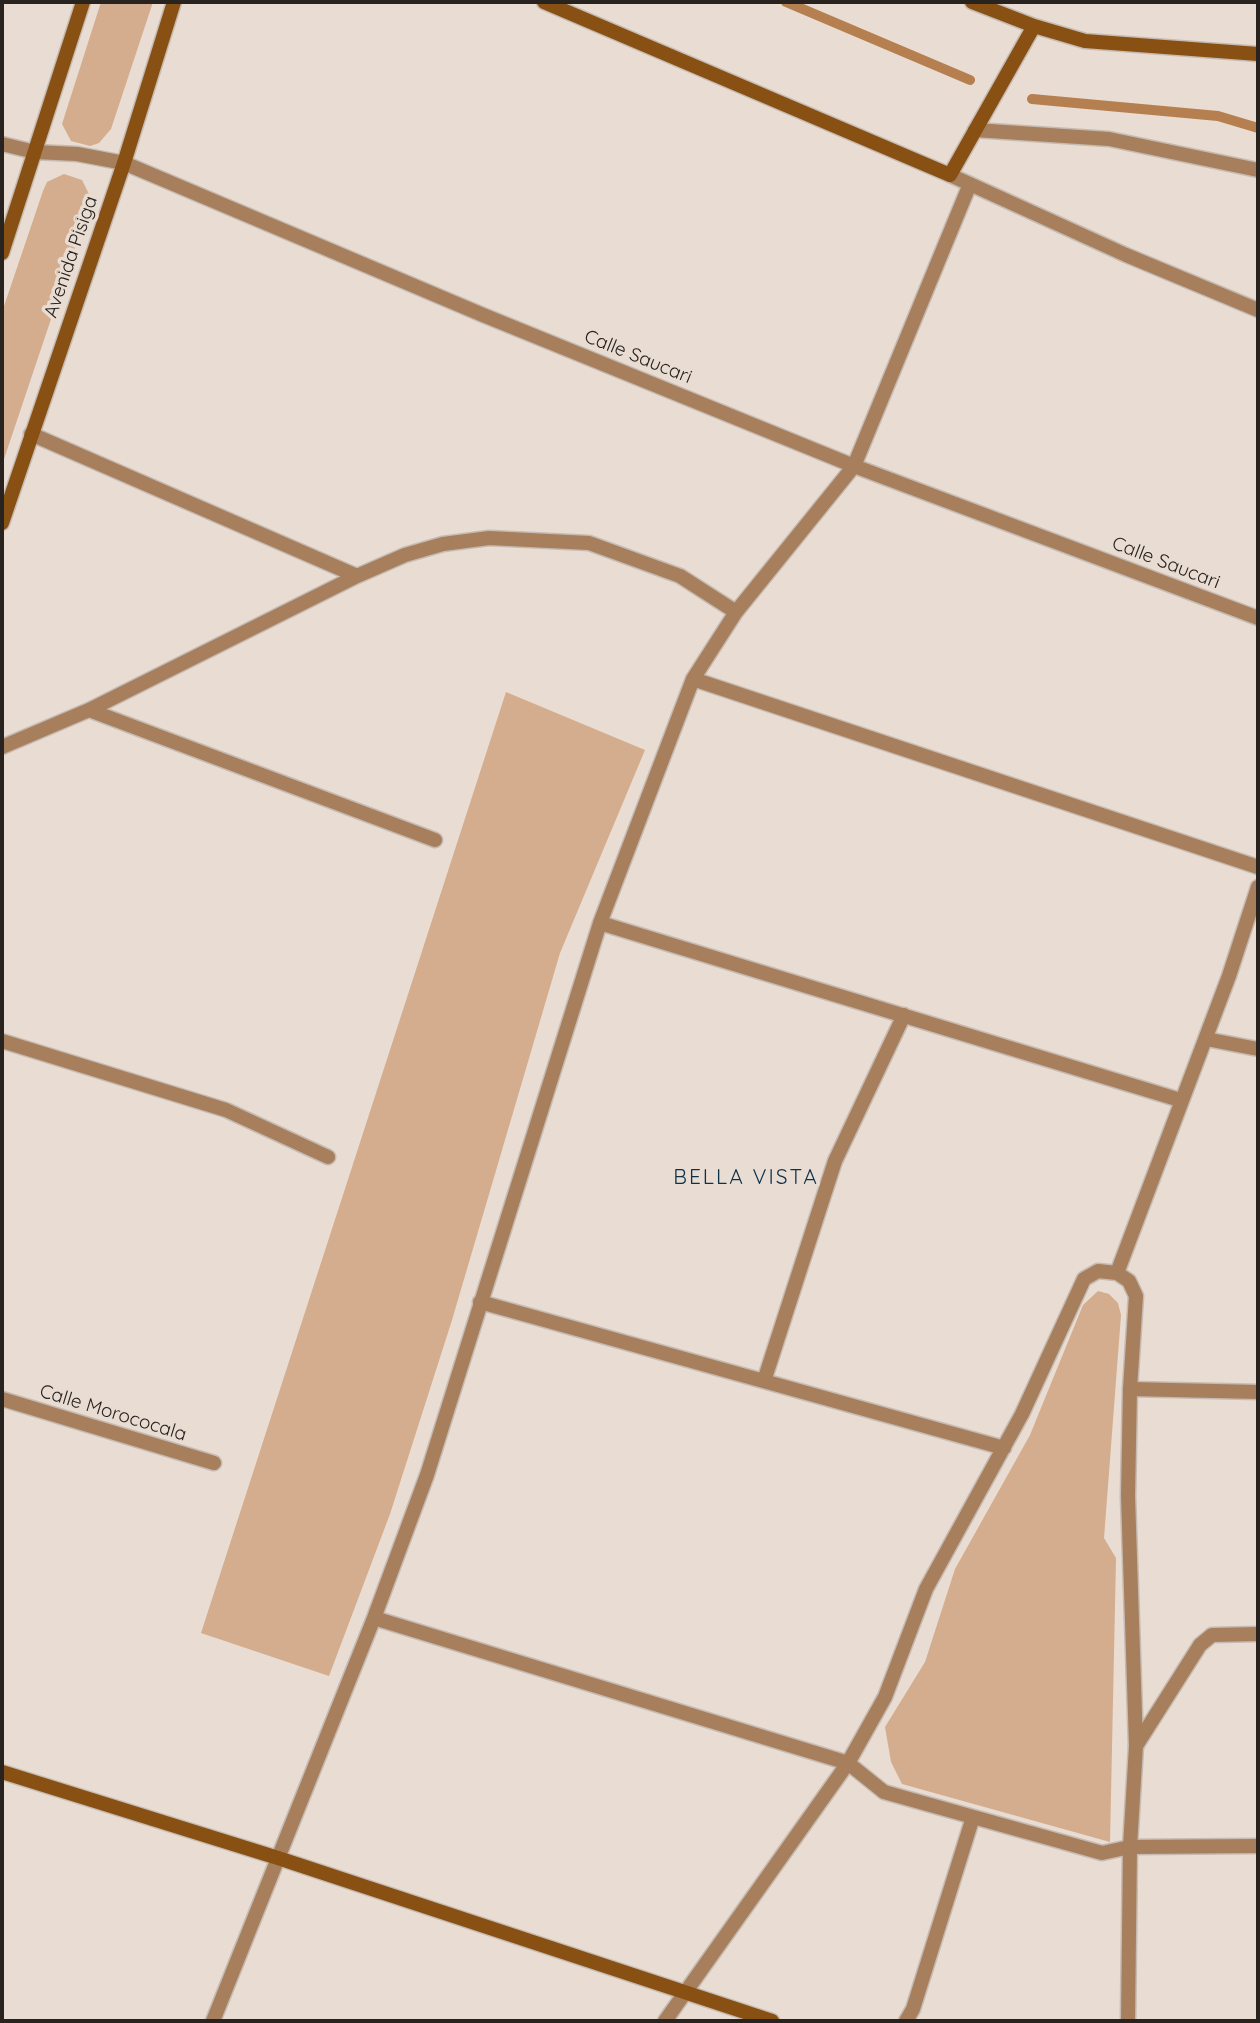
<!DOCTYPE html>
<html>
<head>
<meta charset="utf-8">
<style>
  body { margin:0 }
  #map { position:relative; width:1260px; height:2023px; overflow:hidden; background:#e9dcd2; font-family:Quicksand,sans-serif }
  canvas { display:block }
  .frame { position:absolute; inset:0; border:4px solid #28231f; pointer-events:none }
</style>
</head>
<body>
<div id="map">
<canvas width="1260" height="2023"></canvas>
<div class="frame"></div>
</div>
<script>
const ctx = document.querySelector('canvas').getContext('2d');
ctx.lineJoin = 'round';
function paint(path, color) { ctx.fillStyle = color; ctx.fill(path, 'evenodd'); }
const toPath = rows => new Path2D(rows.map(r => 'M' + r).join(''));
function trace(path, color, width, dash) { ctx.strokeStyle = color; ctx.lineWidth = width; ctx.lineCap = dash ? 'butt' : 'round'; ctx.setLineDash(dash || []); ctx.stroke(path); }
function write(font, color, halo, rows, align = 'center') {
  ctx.font = font + ' Quicksand,sans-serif'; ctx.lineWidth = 7; ctx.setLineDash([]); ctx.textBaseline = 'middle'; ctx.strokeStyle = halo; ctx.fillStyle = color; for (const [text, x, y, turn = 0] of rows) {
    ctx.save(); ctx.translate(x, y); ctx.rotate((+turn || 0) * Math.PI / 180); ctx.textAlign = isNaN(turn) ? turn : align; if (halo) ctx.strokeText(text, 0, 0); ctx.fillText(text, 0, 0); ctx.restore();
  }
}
paint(toPath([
  [101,2,153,2,111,129,99,143,90,146,71,141,62,124],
  [64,174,82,180,90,196,89,206,2,465,2,312,43,191,47,182],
  [506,692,645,750,560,953,452,1320,390,1514,329,1676,201,1633],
  [1098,1291,1109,1294,1118,1303,1121,1315,1104,1538,1116,1558,1110,1842,902,1784,891,1762,885,1727,925,1662,955,1569,1030,1435,1083,1305]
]), '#d3ad8e');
trace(toPath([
  [786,2,970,80],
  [1032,99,1218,116,1258,128]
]), '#b57f4f', 10);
const lane = toPath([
  [1206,1039,1258,1049],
  [1130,1389,1258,1392],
  [1136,1746,1200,1645,1212,1635,1258,1634],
  [848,1763,884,1792,1102,1853,1130,1847,1258,1846],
  [906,2021,913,2009,973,1817]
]);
const street = toPath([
  [975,130,1109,139,1258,170],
  [2,144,35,152,77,154,124,163,483,315,854,466,1258,618],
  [950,175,1126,255,1258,310],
  [31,434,357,576],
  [693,679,1258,867],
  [89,710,435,840],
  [2,747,89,710,357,576,405,555,443,544,489,538,589,543,680,576,736,612],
  [600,923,1180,1100],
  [2,1041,226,1110,328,1157],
  [1117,1273,1229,976,1258,887],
  [480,1302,1004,1448],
  [764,1381,835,1161,904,1015],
  [2,1399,214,1463],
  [374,1618,848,1763],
  [213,2021,374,1618,427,1475,600,923,693,679,736,612,854,466,970,184],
  [665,2021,848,1763,885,1697,926,1589,1022,1414,1084,1279,1098,1271,1117,1273,1129,1281,1136,1296,1130,1389,1128,1496,1136,1746,1130,1847,1128,2021]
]);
const secondary = toPath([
  [544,2,950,175,1034,26],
  [972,2,1034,26,1085,41,1258,54],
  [2,253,83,2],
  [2,523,124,163,174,2],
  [2,1772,278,1858,772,2021]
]);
trace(lane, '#c6bbb2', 17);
trace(street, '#c6bbb2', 17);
trace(secondary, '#c6bbb2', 17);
trace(lane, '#a77f5d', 14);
trace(street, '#a77f5d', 14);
trace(secondary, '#895013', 14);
write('19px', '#28231f', '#e9dcd2', [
  ["Avenida Pisiga",71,257,-71],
  ["Calle Saucari",638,357,22],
  ["Calle Saucari",1166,563,21],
  ["Calle Morococala",113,1413,17]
]);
ctx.letterSpacing = '2px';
write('21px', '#0c3149', '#e9dcd2', [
  ["BELLA VISTA",746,1178]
]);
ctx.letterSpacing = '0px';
</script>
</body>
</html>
